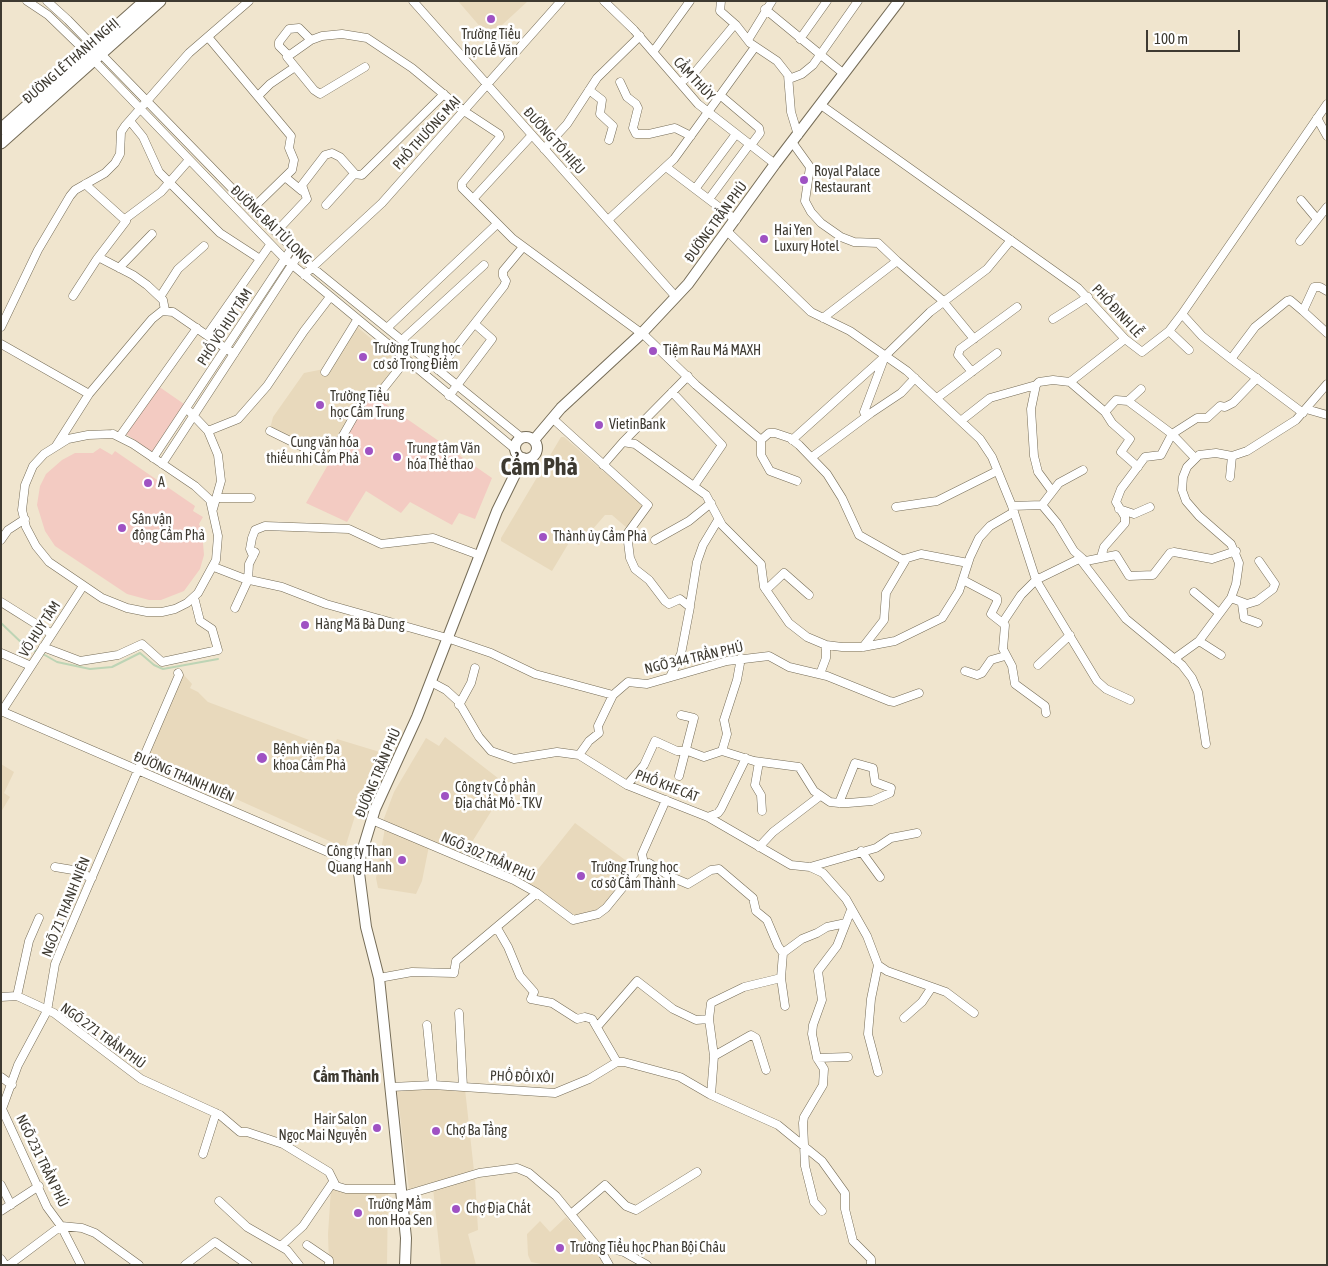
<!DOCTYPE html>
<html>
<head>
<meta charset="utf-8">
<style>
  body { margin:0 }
  #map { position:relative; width:1328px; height:1266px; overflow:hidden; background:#f0e5ce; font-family:"Asap Condensed",sans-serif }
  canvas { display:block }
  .frame { position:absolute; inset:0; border:2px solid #3e3a31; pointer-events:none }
  .scale { position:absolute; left:1146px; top:30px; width:94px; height:22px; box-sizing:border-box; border:2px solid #3e3a31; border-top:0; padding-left:6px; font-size:15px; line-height:18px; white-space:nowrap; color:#3e3a31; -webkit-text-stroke:4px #fff; paint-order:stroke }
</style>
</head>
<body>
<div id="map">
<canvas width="1328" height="1266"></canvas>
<div class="frame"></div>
<div class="scale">100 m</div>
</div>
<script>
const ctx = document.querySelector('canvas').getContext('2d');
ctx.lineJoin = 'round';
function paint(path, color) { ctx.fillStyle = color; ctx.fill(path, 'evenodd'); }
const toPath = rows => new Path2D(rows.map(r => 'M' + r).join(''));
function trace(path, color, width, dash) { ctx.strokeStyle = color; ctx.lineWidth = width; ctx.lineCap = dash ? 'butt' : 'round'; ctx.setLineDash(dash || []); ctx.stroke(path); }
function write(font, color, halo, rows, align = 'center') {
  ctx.font = font + ' "Asap Condensed",sans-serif'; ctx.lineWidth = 5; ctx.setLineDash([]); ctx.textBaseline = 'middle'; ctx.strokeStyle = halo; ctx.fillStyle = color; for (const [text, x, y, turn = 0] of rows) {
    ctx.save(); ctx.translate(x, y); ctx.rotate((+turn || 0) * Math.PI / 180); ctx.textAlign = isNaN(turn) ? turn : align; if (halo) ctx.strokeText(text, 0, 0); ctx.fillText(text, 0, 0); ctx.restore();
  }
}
paint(toPath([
  [458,1,528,1,489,37],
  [355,325,401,364,379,391,368,389,327,457,270,429,273,417,304,373,329,368],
  [561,437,564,437,604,472,646,504,627,528,612,515,605,515,579,545,570,541,552,571,501,541,501,538],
  [183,674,192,684,190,688,198,692,208,702,333,749,337,739,383,753,364,787,345,848,236,799,142,764],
  [445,737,503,782,495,800,497,802,472,842,470,841,461,853,383,821,394,792,426,738,439,746],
  [1,764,14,772,4,793,10,797,1,812],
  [575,823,636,868,601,910,576,916,527,883],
  [385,828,429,846,422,881,416,894,378,888,376,878],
  [431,1089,465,1089,474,1171,409,1189,397,1090],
  [475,1178,478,1230,468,1234,476,1265,441,1265,433,1188],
  [331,1189,345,1192,388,1190,387,1265,329,1265,328,1234],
  [566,1217,604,1261,600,1265,546,1265,531,1262,528,1255,527,1234,540,1221,550,1232]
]), '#e8d9bc');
paint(toPath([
  [158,386,184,404,152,452,126,434],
  [374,396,492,478,475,519,459,513,452,525,410,502,401,513,366,491,347,522,306,503,367,397],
  [100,448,112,455,115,451,195,506,193,511,203,517,199,524,202,531,204,555,200,569,184,591,161,600,149,600,127,594,55,546,45,531,37,505,40,486,46,474,62,460,75,453,93,453]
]), '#f3cbc2');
trace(toPath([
  [1,623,26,647,35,651],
  [43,654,57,662,90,669,112,667,140,653,154,665,163,669,218,659]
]), '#bdd4b5', 2);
const minor = toPath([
  [27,1,48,15,80,46,284,258,515,449],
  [47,1,68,20,252,209,313,268,522,438],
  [413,1,676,297],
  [604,1,634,30,698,104,775,164],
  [721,1,720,11,736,25,750,43,777,61,788,75,791,112,798,135],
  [765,9,844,74],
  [208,37,291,136,289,148,294,160,292,170,252,209],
  [800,39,827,1],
  [748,40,772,1],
  [653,52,690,1],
  [288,55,279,46,279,42,289,29,299,28,311,40],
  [365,67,320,94,314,90,287,57,311,40,322,36,342,34,367,38,412,68,464,111,499,134,500,137,462,183,462,188,513,239,641,333],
  [789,79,802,74,813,65,858,1],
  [620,82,627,97,636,104,638,108,633,128,636,134,649,134,675,128,691,136],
  [680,83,696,71,735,24],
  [589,90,602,100,600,114,613,126,609,140],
  [720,95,759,128,760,133,751,145],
  [258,96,270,84,295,67],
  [821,105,1078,288,1125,339,1142,352,1169,331,1182,314,1327,104],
  [1317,118,1327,136],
  [130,121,143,137,159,172,220,233,260,259],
  [792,142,810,167,805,201,811,212,821,223,841,237,854,242,878,243,897,261,823,318],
  [544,149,567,124,597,78,640,36],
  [666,167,736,220],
  [285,177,302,191],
  [85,184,126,221,97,259],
  [695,189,736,134],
  [473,199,532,135],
  [709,199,749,145],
  [1301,200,1317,219],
  [326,205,354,174,362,175,444,94],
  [125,219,161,192,189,160],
  [608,220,674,159,755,47],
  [276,232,307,199,302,185,325,155,332,153,340,157,355,174],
  [728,232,811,312,850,331,907,371,980,439,992,457,1012,506,1036,580,1048,600,1097,681,1106,689,1130,700],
  [1300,241,1327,207],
  [897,261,942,300,974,339],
  [119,268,152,234],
  [304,275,382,203,561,1],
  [73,296,97,259,100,258,133,275,147,285,163,300,165,310],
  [160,297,178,269,204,246],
  [1303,311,1327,333],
  [1182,314,1202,336,1231,359,1255,327,1287,301,1290,300,1303,311,1314,287,1320,287,1327,291],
  [1053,319,1088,297],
  [1,327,38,250,70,196,75,190,105,173,115,163,120,154,121,132,125,126,189,53,249,1],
  [387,328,497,224],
  [1169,331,1189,350],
  [642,333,696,385,761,440],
  [207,335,270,245],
  [402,340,484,265],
  [1,344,89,394],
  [1231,359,1303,413],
  [438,370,504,286,506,281,503,276,503,271,523,247],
  [325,372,357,320],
  [972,372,958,355,960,349,1017,307],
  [915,378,901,393,871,413,867,416,864,412,885,356,930,312,987,269,1011,240],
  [1070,382,1125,339],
  [672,392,722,445,694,486],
  [449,396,492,339,475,324],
  [937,398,997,353],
  [1306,409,1327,415],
  [190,412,208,431,218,455,221,481,213,509],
  [552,418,648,505,627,534,630,558,635,569,649,580,665,601,669,604,680,599,690,607,681,654,670,677],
  [962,420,990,398,1036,385],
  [208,431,238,419,246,410,267,386,304,331,330,297],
  [270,431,329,460,365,397,369,393,379,394,406,360],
  [113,434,133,444,195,486,210,500,218,536,216,560,198,593,187,603,175,609,162,612,147,612,127,608,102,598,49,562,36,546,26,527,22,510,25,485,33,466,44,454,68,439,88,435,113,434],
  [120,436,197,328],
  [761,440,769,433,775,433,790,438,799,445,827,474,842,498,859,535,905,561,886,593,884,620,863,647],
  [761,440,761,455,770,471,797,481],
  [792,440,883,358],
  [623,442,688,376],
  [56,446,89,394,152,319,162,311,173,312,234,354],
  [812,457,867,416],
  [153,458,292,248],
  [1195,458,1172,434,1197,418,1207,418,1220,406,1225,407,1233,403,1257,378],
  [162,464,299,254],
  [603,465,623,442,635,444,706,495,722,525,761,564,764,587,789,623,807,637,826,645,842,647,863,647,895,641,942,618,959,591,970,557,979,538,990,526,1014,512],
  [1138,467,1121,452,1130,439,1112,423,1105,412,1116,400,1128,401,1141,389],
  [1230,477,1232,456],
  [1052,491,1038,472,1034,456,1031,409,1036,385,1039,382,1053,380,1070,382,1105,412],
  [217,498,251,498],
  [1042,505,1057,523,1074,551,1083,559,1086,561,1116,555,1129,576,1153,575,1170,553,1174,552,1212,559,1236,551],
  [1012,506,1042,505,1059,483,1083,470],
  [896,507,937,501,997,471],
  [1119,509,1134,514,1150,507],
  [1,540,8,530,25,519],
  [655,540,689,521,711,503],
  [253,556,250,549,252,538,255,530,265,526,349,529,381,544,433,538,479,555],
  [1101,557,1104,547,1125,523,1125,517,1116,502,1121,489,1145,457,1161,455,1172,434,1128,401],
  [904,559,921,554,968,563],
  [1080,559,1126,619,1182,665,1192,678,1198,692,1206,744],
  [214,567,245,579,282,587,326,604,447,638,491,653,535,674,613,695,628,682,647,684,727,661,769,656,789,667,827,676,889,701,894,702,919,693],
  [963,580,997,598,997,602,991,614,1005,625,1003,649,1012,666,1015,684,1045,706,1046,713],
  [766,590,784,573,809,595],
  [1194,592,1219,613],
  [1231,598,1247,604,1257,601,1273,589,1275,584,1259,561],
  [1,602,52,634],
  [1242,604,1244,618,1258,623],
  [690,605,697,562,703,545,718,520],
  [235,608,248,580,249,564,255,552],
  [1003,622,1021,595,1036,580,1079,559],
  [1199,641,1221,655],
  [43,647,80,661,118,655,142,644,162,662,218,650,212,629,200,621,194,597],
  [1,653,31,666],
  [741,658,737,680,724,720,727,734,722,751,754,761,799,767,814,791,830,802,839,803,848,803,872,801,890,793,891,788,875,782,873,768,855,763,839,803],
  [1174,659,1199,641,1231,598,1236,584,1239,563,1231,544,1199,516,1186,501,1182,490,1183,477,1187,467,1199,455,1216,453,1232,456,1247,451,1296,420,1327,384],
  [1038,665,1070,635],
  [965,671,977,675,982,673,991,660,1005,656],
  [820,674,826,658,826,645],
  [431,682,446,690,458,701,479,737,491,751,514,759,557,752,579,755,627,785,708,817,791,865,810,867,876,848,891,838,917,833],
  [459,705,471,683,475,668],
  [1,711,358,865],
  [2,711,83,586],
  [579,755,589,741,599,733,598,726,613,695],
  [759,762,755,785,761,795,762,811],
  [679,776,694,718,681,715],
  [627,785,644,765,655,741,677,751,688,751,704,757,722,751],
  [708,817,718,813,721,809,746,758],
  [372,820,514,880,537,893,573,920,598,914,606,908,637,870,649,863,669,876,688,884,711,870,719,869,753,898,756,911,767,920,778,946,783,953,802,939,817,933,827,927,846,923,851,910],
  [759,847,773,832,820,796],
  [861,851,880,877],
  [644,864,642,854,666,800],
  [55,867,73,870,92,878],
  [810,867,823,873,846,899,867,936,878,965,887,971,946,992,974,1013],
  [497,928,508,947,520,976,534,992,531,999,552,1003,577,1019,585,1017,592,1019,617,1062],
  [783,953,781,978,785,1006],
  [878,965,871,999,868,1034,878,1072],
  [379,978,412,972,454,973,456,961,537,893],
  [17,996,29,941,39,918],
  [1,997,17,996,54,1013,141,1079,220,1115,240,1132,247,1132,283,1144,329,1172,336,1186,346,1189,401,1189],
  [459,1013,463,1087],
  [904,1018,922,1002,932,987],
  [427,1025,433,1085],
  [597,1027,637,981,673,1009,696,1020,709,1019],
  [714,1056,751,1035,756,1038,766,1070],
  [817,1058,848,1057],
  [1,1077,12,1085],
  [391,1087,433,1085,555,1093,589,1079,617,1062,624,1062,680,1077,711,1095,778,1125,822,1161,845,1193,845,1209,853,1241,871,1259,871,1265],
  [711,1095,714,1056,709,1019,711,1003,744,987,781,978],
  [1,1107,47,1207,61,1226,82,1228,95,1233,139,1265],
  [2,1109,18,1065,47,1011,55,964,64,942,179,675,178,673],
  [203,1154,216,1113],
  [1,1185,11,1205],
  [402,1196,479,1173,517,1168,529,1173,556,1196,601,1251,609,1265],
  [219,1201,247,1227,287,1250,299,1265],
  [1,1211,39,1186],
  [822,1211,814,1202,805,1166,803,1123,804,1117,823,1085,824,1069,817,1058,812,1034,813,1025,822,1000,818,971,837,946,846,923],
  [571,1214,605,1185,626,1206,636,1210,697,1172],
  [307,1245,329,1260,329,1265],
  [281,1246,303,1226,333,1182],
  [601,1251,612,1249,624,1252,647,1265],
  [1,1259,5,1265],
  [9,1265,61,1226,81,1265],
  [185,1265,215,1242,248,1265]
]);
const major = toPath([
  '515 448a11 11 0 1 1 22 0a11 11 0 1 1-22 0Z',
  [534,440,561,408,642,333,688,284,775,164,899,1],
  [405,1265,406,1238,379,978,366,927,358,865,375,809,417,717,497,511,523,458]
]);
const highway = toPath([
  [1,129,145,1],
  [1,143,160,1]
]);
trace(minor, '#756c57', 9);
trace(major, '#756c57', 12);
trace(highway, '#756c57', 13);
trace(minor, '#fff', 8);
trace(major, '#fff', 10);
trace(highway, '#fff', 11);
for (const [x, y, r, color] of [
  [491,19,5,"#9f52c3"],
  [804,180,5,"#9f52c3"],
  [764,239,5,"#9f52c3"],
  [653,351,5,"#9f52c3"],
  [363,357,5,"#9f52c3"],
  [320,405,5,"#9f52c3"],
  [599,425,5,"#9f52c3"],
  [369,451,5,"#9f52c3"],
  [397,457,5,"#9f52c3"],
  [148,483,5,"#9f52c3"],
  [122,528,5,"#9f52c3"],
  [543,537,5,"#9f52c3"],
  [305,625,5,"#9f52c3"],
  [262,758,6,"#9f52c3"],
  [445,796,5,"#9f52c3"],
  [402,860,5,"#9f52c3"],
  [581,876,5,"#9f52c3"],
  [377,1128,5,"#9f52c3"],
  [436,1131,5,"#9f52c3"],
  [456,1209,5,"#9f52c3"],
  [358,1213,5,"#9f52c3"],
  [560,1248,5,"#9f52c3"]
]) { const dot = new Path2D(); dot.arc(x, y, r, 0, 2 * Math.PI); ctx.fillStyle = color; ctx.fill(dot); trace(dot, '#fff', 2); }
write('14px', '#3e3a31', '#fff', [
  ["Trường Tiểu",491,35,"center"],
  ["học Lễ Văn",491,51,"center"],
  ["Royal Palace",814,172],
  ["Restaurant",814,188],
  ["Hai Yen",774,231],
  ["Luxury Hotel",774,247],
  ["Trường Trung học",373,349],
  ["cơ sở Trọng Điểm",373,365],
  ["Tiệm Rau Má MAXH",663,351],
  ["Trường Tiểu",330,397],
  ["học Cẩm Trung",330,413],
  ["VietinBank",609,425],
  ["Cung văn hóa",359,443,"right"],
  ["thiếu nhi Cẩm Phả",359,459,"right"],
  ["Trung tâm Văn",407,449],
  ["hóa Thể thao",407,465],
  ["A",158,483],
  ["Sân vận",132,520],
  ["động Cẩm Phả",132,536],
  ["Thành ủy Cẩm Phả",553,537],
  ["Hàng Mã Bà Dung",315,625],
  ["Bệnh viện Đa",273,750],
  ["khoa Cẩm Phả",273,766],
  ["Công ty Cổ phần",455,788],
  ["Địa chất Mỏ - TKV",455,804],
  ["Công ty Than",392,852,"right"],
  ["Quang Hanh",392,868,"right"],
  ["Trường Trung học",591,868],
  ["cơ sở Cẩm Thành",591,884],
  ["Hair Salon",367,1120,"right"],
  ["Ngọc Mai Nguyễn",367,1136,"right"],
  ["Chợ Ba Tầng",446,1131],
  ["Trường Mầm",368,1205],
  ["non Hoa Sen",368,1221],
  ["Chợ Địa Chất",466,1209],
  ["Trường Tiểu học Phan Bội Châu",570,1248]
], 'left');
write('14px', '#3e3a31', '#fff', [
  ["ĐƯỜNG LÊ THANH NGHỊ",71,61,-41],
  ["CẨM THỦY",694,79,47],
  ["PHỐ THƯƠNG MẠI",427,133,-48],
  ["ĐƯỜNG TÔ HIỆU",554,141,48],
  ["ĐƯỜNG TRẦN PHÚ",716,222,-54],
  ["ĐƯỜNG BÁI TỬ LONG",271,225,44],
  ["PHỐ ĐINH LỄ",1117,311,47],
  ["PHỐ VÕ HUY TÂM",225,327,-57],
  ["VÕ HUY TÂM",40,629,-57],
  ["NGÕ 344 TRẦN PHÚ",694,658,-13],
  ["ĐƯỜNG TRẦN PHÚ",378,773,-67],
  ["ĐƯỜNG THANH NIÊN",184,777,23],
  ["PHỐ KHE CÁT",667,786,21],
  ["NGÕ 302 TRẦN PHÚ",488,857,24],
  ["NGÕ 71 THANH NIÊN",66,907,-68],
  ["NGÕ 271 TRẦN PHÚ",103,1036,36],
  ["PHỐ ĐỒI XÔI",522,1077,2],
  ["NGÕ 231 TRẦN PHÚ",42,1161,64]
]);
write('bold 16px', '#3e3a31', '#fff', [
  ["Cẩm Thành",346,1077]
]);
write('bold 24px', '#3e3a31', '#fff', [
  ["Cẩm Phả",539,467]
]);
</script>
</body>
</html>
